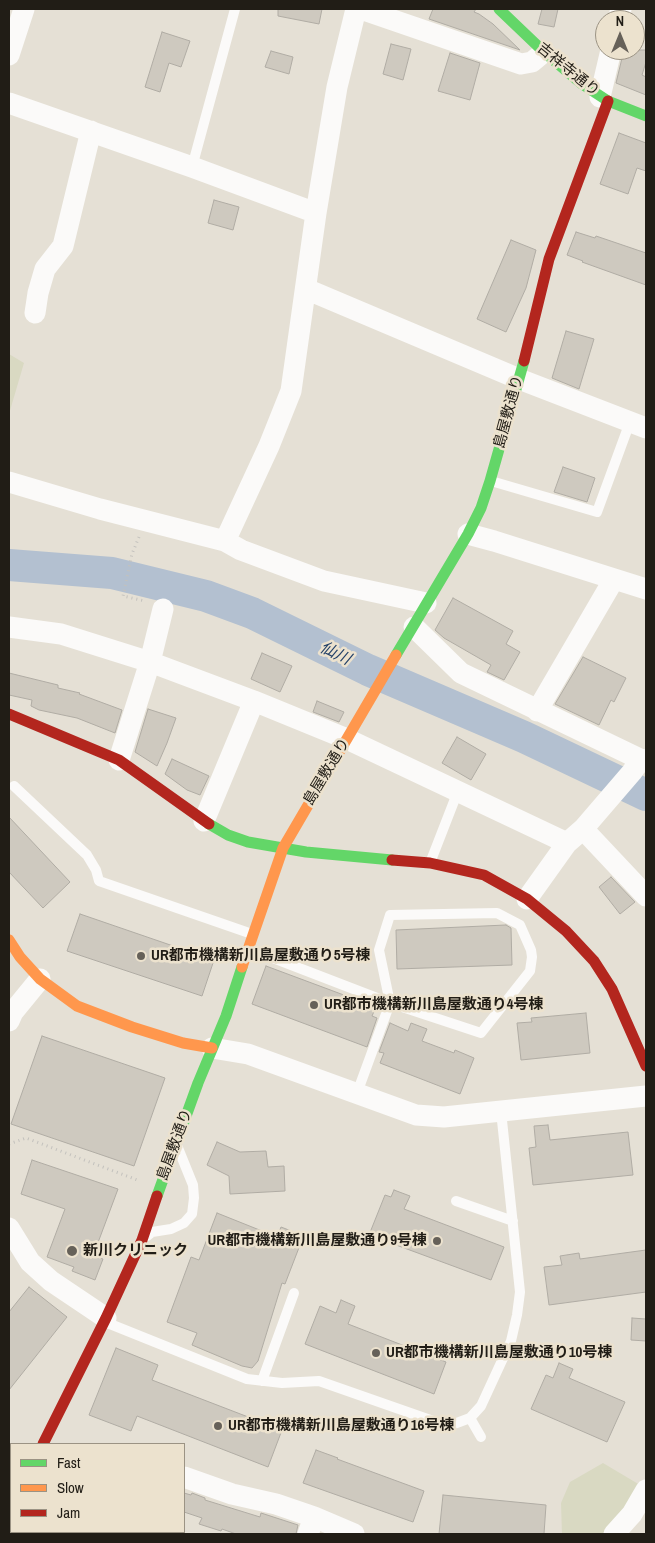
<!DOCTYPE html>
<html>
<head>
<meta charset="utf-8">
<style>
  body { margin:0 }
  #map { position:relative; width:655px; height:1543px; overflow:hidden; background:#e5e0d5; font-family:"Archivo Narrow",sans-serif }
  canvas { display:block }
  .frame { position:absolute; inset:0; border:10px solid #211d16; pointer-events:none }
  .legend { position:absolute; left:10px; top:1443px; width:175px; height:90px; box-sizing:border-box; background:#ece2ce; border:1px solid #9b9384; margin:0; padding:6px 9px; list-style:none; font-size:15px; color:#211d16 }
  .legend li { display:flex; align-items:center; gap:10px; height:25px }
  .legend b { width:25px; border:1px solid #9b9384 }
  .north { position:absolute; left:595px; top:10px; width:50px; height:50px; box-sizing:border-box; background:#ece2ce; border:1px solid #9b9384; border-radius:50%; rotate:0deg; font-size:14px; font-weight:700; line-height:20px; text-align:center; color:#211d16 }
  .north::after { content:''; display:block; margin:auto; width:18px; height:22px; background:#666159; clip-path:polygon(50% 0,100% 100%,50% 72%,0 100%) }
</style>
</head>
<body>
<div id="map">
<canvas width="655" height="1543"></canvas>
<div class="frame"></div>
<ul class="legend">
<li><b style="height:6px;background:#63d668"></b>Fast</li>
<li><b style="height:6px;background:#ff974d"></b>Slow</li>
<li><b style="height:6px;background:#b3261e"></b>Jam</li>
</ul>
<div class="north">N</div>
</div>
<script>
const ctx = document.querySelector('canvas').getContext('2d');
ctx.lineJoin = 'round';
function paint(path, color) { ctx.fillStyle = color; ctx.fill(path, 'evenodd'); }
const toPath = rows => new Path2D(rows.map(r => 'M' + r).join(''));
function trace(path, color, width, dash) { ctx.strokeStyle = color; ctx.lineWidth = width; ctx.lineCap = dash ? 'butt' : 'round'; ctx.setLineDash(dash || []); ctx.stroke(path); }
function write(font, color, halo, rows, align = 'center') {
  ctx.font = font + ' "Archivo Narrow","Noto Sans JP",sans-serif'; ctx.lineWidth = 5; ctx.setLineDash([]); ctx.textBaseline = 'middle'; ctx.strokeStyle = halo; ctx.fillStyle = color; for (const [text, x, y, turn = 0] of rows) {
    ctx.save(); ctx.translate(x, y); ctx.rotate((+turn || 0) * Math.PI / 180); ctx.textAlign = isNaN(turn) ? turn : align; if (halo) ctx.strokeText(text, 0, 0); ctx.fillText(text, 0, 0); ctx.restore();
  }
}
paint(toPath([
  [9,354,24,363,9,414],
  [603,1463,640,1485,626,1509,602,1534,562,1534,561,1503,570,1482]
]), '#d9d9c2');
trace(toPath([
  [9,565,112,573,206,596,252,613,368,670,524,737,646,795]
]), '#b3c0d0', 32);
const building = toPath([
  [278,9,322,9,319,24,278,16,278,9],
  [433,9,476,9,474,12,479,14,493,24,520,50,429,19,433,9],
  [542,9,558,9,554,27,538,24,542,9],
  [162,32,190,41,181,67,169,63,160,92,145,87,162,32],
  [391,44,411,49,403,80,383,74,391,44],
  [624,50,646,50,646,62,642,75,646,77,646,95,616,83,624,50],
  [271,51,293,57,289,74,265,67,271,51],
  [450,53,480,63,470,100,438,91,450,53],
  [619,133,646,143,646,171,637,168,628,194,600,184,619,133],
  [214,200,239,207,233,230,208,223,214,200],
  [576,232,595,238,596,236,646,253,646,285,582,262,583,261,567,255,576,232],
  [511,240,536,250,526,288,506,332,477,319,511,240],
  [566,331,594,339,579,389,552,378,566,331],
  [563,467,595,478,587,502,554,492,563,467],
  [453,598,513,631,506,644,520,652,504,680,487,672,491,665,444,638,435,630,453,598],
  [262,653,292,666,280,692,251,679,262,653],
  [583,657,626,678,614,702,611,700,599,725,555,704,583,657],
  [9,673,58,685,58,688,80,693,79,694,122,710,115,733,77,718,39,710,31,706,32,700,9,695,9,673],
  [317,701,344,712,339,722,313,712,317,701],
  [148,709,176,718,167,743,157,766,135,752,148,709],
  [457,737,486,754,471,780,442,763,457,737],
  [172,759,209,776,200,795,187,790,165,774,172,759],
  [9,817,70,882,43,908,9,872,9,817],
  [611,877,635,902,620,914,599,887,611,877],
  [80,914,214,960,202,996,67,951,80,914],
  [506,925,511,928,512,965,397,969,396,930,506,925],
  [266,966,376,1007,372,1016,377,1018,367,1047,252,1004,266,966],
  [586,1013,590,1053,521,1060,517,1023,532,1022,531,1018,586,1013],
  [390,1023,408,1031,411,1023,427,1029,422,1041,454,1053,455,1050,474,1058,460,1094,380,1063,384,1053,379,1052,390,1023],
  [42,1036,165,1078,134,1166,11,1124,42,1036],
  [548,1125,550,1140,628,1132,633,1175,533,1185,529,1148,536,1147,534,1126,548,1125],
  [217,1142,240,1152,266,1151,268,1167,284,1166,285,1191,230,1194,229,1176,207,1165,217,1142],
  [32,1160,118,1189,93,1256,103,1259,95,1280,72,1271,74,1267,47,1257,65,1209,21,1194,32,1160],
  [394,1190,410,1196,404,1209,504,1247,491,1280,369,1235,385,1195,391,1197,394,1190],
  [217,1213,277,1237,281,1227,294,1232,291,1241,300,1245,285,1284,282,1283,258,1361,252,1368,242,1366,192,1345,197,1333,167,1322,191,1257,199,1260,217,1213],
  [646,1250,646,1292,549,1305,544,1267,562,1265,560,1256,579,1253,580,1259,646,1250],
  [29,1287,67,1317,9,1390,9,1312,29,1287],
  [341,1300,355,1306,348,1324,446,1362,434,1394,305,1344,320,1306,336,1313,341,1300],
  [632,1318,646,1319,646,1341,631,1340,632,1318],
  [116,1348,158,1365,152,1380,282,1430,268,1467,137,1416,131,1431,89,1415,116,1348],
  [559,1363,573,1369,569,1378,625,1402,607,1442,531,1409,546,1375,553,1378,559,1363],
  [316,1450,338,1458,337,1459,424,1491,413,1522,303,1483,316,1450],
  [184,1493,191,1495,192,1493,205,1498,205,1500,260,1517,261,1513,298,1525,296,1534,236,1534,222,1529,221,1531,199,1524,202,1518,184,1512,184,1493],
  [443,1495,546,1505,544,1534,439,1534,443,1495]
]);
paint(building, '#cec9bf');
trace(building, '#b0aca4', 1);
trace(toPath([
  [139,537,132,554,123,596,145,601],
  [9,1144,26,1138,140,1181]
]), '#c3c1bd', 3, [1, 4]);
trace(toPath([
  [192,167,235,9],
  [491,481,597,512,630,422],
  [14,786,87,855,96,870,99,881,252,934],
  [430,863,458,791],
  [273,958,390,1003,481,1033,530,971,532,957,531,950,520,925,497,913,390,915,379,950,390,1003,357,1093],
  [456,1201,513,1221],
  [147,1236,152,1232,171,1229,184,1223,192,1214,194,1198,193,1185,178,1148],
  [105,1322,247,1379,282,1383,319,1381,439,1423,454,1424,470,1418,481,1406,511,1341,517,1315,520,1292,501,1111],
  [262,1381,294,1293],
  [470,1418,481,1437]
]), '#fbfaf9', 10);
trace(toPath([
  [361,9,521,64,532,62,544,52],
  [618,20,621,9],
  [9,55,24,9],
  [600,97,611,50],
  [9,103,192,167,316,213],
  [306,289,519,379,646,428],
  [35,313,38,293,45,269,63,246,91,131],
  [9,482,100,509,225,541,241,550,324,581,426,603],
  [468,534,494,541,646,589],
  [225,541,269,446,291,391,316,213,337,87,356,9],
  [9,627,61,634,150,662,254,701,347,739,567,843],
  [414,627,461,673,646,762],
  [537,711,614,579],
  [119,760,150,662,163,609],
  [204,821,254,701],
  [583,829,646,896],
  [527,899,567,843,583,829,632,772,641,759],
  [9,1021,13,1012,40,979],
  [212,1048,248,1054,416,1115,444,1117,646,1096],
  [9,1228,30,1262,51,1281,106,1318],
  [184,1477,232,1494,276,1504,314,1517,354,1534],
  [9,1532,19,1534],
  [154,1534,155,1532],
  [308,1534,314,1517],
  [614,1534,632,1514,646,1490]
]), '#fbfaf9', 21);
trace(toPath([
  [499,9,544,52,582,84,608,101,646,116],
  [396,655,468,534,481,508,490,481,524,361],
  [209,824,228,835,248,842,306,852,392,860],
  [157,1196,198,1083,226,1016,242,967]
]), '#63d668', 11);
trace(toPath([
  [9,940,20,957,40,979,77,1006,132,1027,183,1043,212,1048],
  [242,967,283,848,396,655]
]), '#ff974d', 11);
trace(toPath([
  [524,361,549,259,608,101],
  [9,714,119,760,209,824],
  [392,860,430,863,484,875,527,899,566,931,594,961,612,989,646,1066],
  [43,1444,106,1318,142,1240,157,1196],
  [9,1499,11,1495]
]), '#b3261e', 11);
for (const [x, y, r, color] of [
  [141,956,5,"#666159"],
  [314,1005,5,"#666159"],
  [437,1241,5,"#666159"],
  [72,1251,6,"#666159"],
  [376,1353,5,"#666159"],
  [218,1426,5,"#666159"]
]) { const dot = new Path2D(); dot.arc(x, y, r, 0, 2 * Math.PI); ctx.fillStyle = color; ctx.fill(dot); trace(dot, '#ece2ce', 2); }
write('15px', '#211d16', '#ece2ce', [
  ["吉祥寺通り",568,70,39],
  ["島屋敷通り",509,412,-75],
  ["島屋敷通り",327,772,-59],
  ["島屋敷通り",175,1145,-70]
]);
write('bold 15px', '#211d16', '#ece2ce', [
  ["UR都市機構新川島屋敷通り5号棟",151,956],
  ["UR都市機構新川島屋敷通り4号棟",324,1005],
  ["UR都市機構新川島屋敷通り9号棟",427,1241,"right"],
  ["新川クリニック",83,1251],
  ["UR都市機構新川島屋敷通り10号棟",386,1353],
  ["UR都市機構新川島屋敷通り16号棟",228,1426]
], 'left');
write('italic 16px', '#234168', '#ece2ce', [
  ["仙川",335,654,26]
]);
</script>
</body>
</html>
